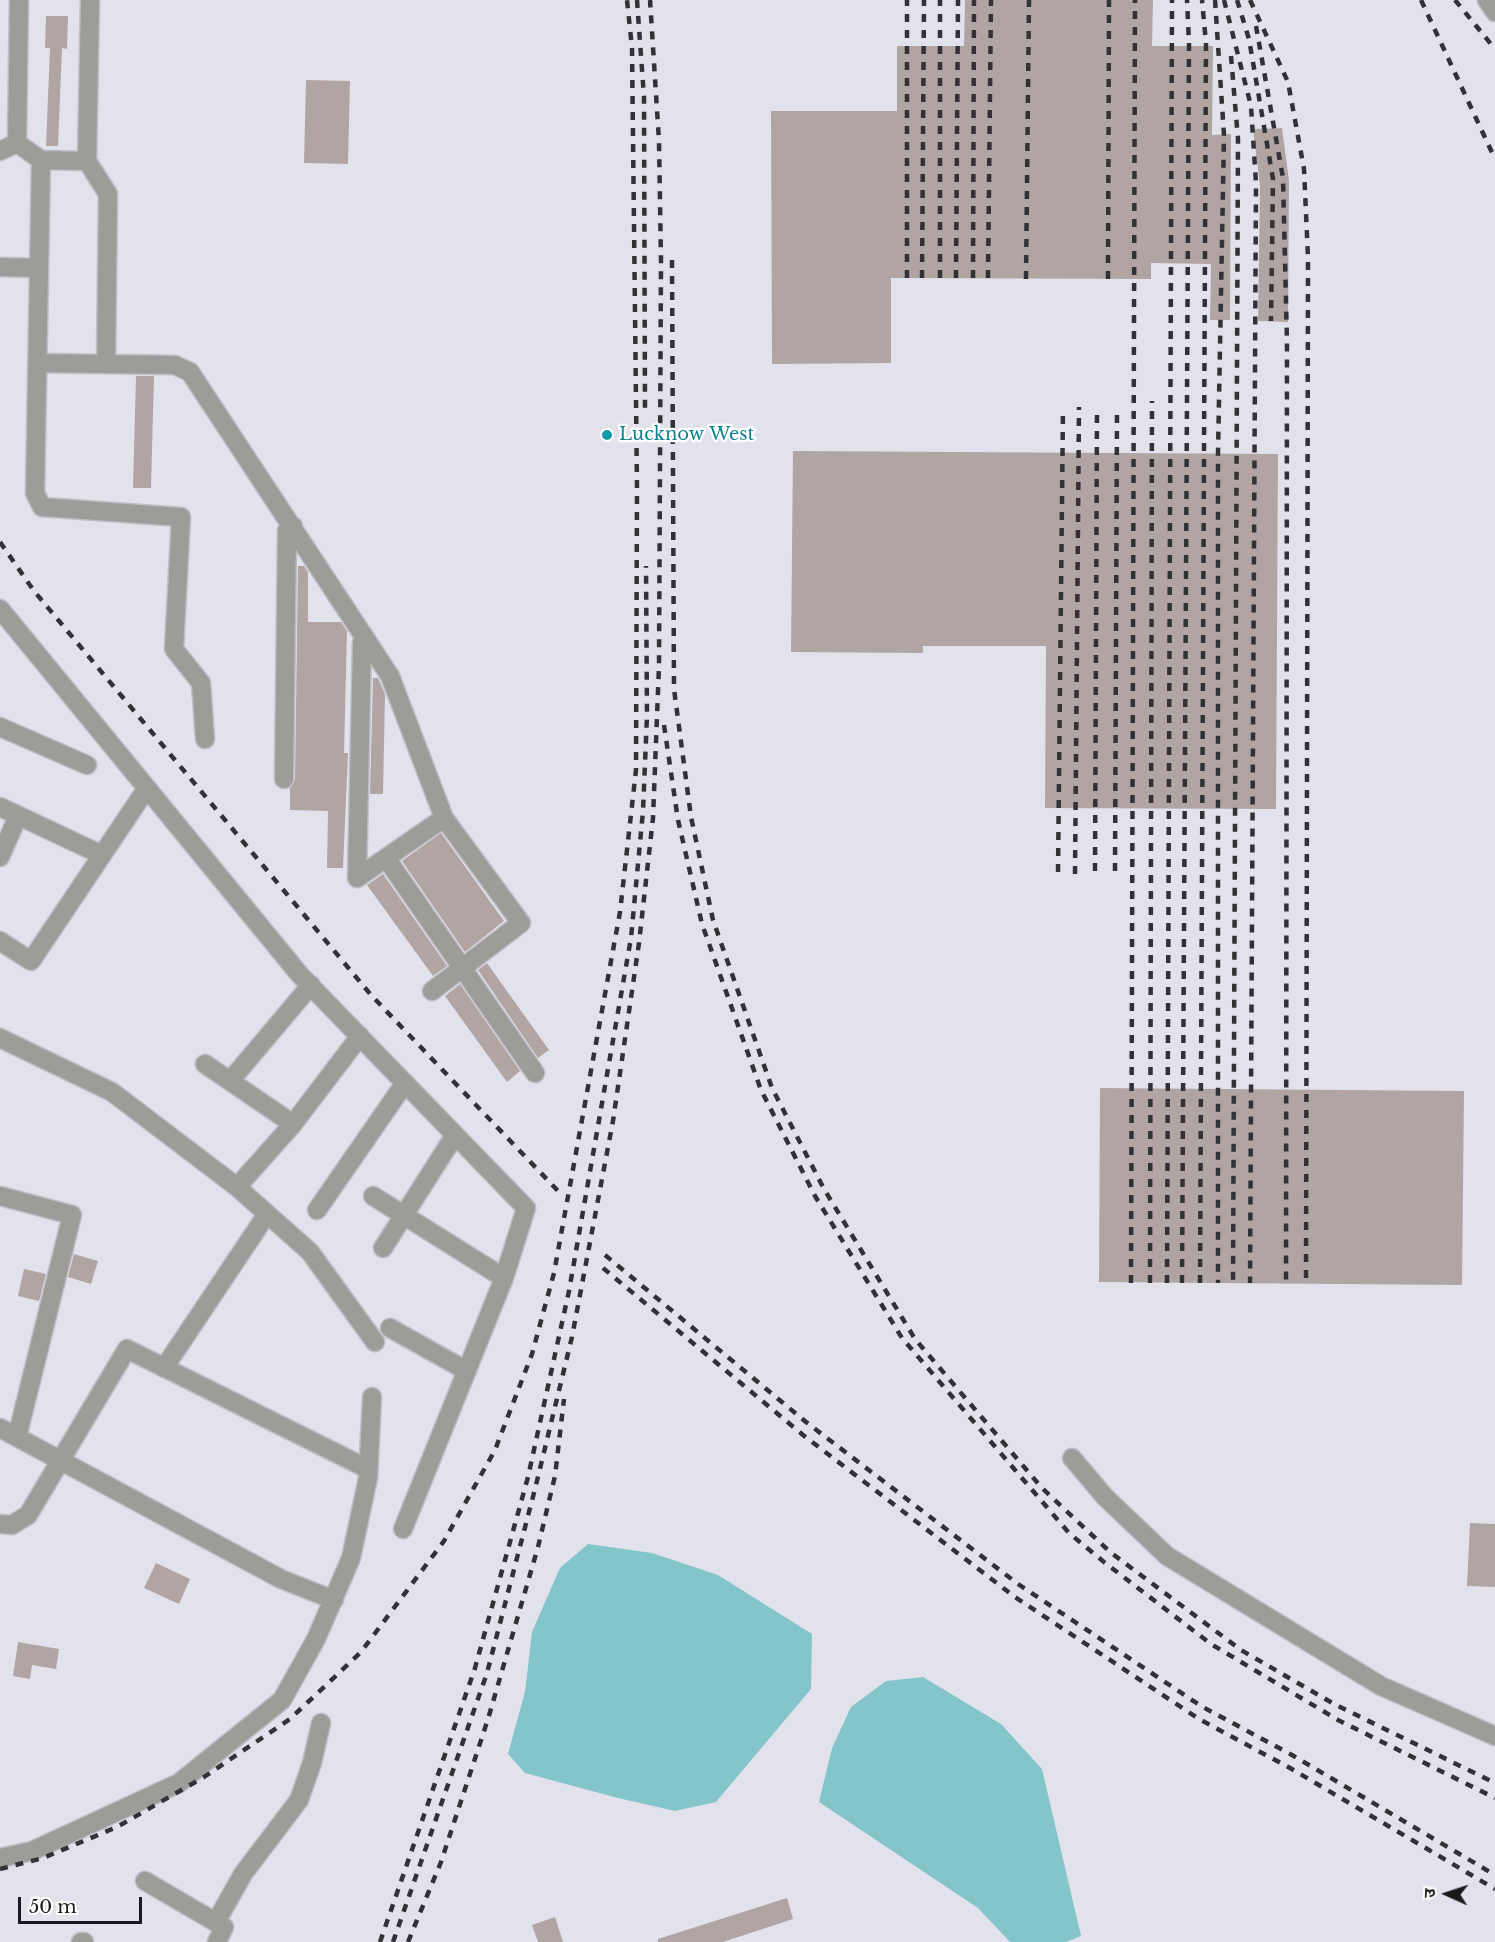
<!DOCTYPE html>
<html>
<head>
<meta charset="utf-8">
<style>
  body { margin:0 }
  #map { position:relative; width:1495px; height:1942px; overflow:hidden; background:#e2e2ec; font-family:"Libre Baskerville","Noto Sans Devanagari",serif }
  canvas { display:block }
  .north { position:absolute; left:1417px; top:1864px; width:60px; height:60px; -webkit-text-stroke:4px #fff; paint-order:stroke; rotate:273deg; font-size:16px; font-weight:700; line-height:24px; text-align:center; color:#1a1a1d }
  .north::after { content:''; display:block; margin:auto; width:21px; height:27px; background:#1a1a1d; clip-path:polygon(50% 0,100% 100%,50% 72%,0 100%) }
  .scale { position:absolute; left:18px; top:1897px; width:124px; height:27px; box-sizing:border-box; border:3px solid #1a1a1d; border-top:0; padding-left:8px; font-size:18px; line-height:21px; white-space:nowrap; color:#1a1a1d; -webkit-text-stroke:4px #fff; paint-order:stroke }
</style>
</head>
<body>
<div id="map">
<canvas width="1495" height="1942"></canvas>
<div class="north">उ</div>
<div class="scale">50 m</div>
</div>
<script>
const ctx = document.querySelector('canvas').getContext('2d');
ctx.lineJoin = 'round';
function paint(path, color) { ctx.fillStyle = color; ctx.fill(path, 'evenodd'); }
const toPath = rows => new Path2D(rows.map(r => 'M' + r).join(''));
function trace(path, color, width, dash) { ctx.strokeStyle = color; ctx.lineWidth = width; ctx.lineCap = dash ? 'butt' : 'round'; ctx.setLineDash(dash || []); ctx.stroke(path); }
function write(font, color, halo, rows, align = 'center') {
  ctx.font = font + ' "Libre Baskerville",serif'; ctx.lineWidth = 4.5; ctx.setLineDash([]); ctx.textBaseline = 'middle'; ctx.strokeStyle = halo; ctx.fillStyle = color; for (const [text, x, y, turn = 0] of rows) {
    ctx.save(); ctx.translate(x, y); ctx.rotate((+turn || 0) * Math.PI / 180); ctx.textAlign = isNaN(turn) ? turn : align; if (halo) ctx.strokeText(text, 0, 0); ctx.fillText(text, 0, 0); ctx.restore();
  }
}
paint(toPath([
  [588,1544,652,1553,718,1575,812,1634,811,1689,716,1802,675,1811,618,1798,525,1773,508,1754,525,1692,532,1632,560,1568],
  [923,1677,1001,1724,1042,1769,1081,1936,1066,1942,1010,1942,978,1908,819,1802,832,1748,851,1707,886,1681]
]), '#84c5c9');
paint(toPath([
  [965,0,1153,0,1152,46,1213,46,1212,135,1231,134,1230,320,1210,320,1211,264,1151,263,1151,279,891,278,891,363,772,364,771,111,897,111,897,46,964,46],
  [46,16,68,16,67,49,62,48,58,146,46,146,50,48,45,48],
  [306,80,350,81,348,164,304,163],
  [1282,128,1289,181,1288,322,1258,321,1260,185,1253,129],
  [136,376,154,376,151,488,133,488],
  [793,451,1278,454,1276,809,1045,808,1046,646,923,646,923,653,791,652],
  [298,566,304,566,308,572,308,622,341,622,347,631,344,753,348,753,343,868,327,868,328,811,290,810,290,788,295,779],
  [373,678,378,678,385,694,383,794,370,794],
  [441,833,504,921,465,952,402,861],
  [383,874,447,966,433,976,367,885],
  [487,963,549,1050,538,1058,478,970],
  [460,984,520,1071,507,1082,445,996],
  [1100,1088,1464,1091,1462,1285,1099,1282],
  [74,1254,98,1261,91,1284,68,1277],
  [24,1269,46,1274,39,1301,18,1296],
  [1470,1523,1495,1524,1495,1587,1467,1586],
  [156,1563,190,1579,179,1604,144,1588],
  [18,1642,59,1649,56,1669,32,1665,30,1679,13,1676],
  [787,1898,793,1919,723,1942,658,1942,658,1939],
  [555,1917,563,1942,538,1942,532,1925]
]), '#b1a5a4');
const minor = toPath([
  [1487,0,1495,12],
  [17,143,41,160,35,493,42,507,181,517,174,649,201,683,205,739],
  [17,143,19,0],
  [0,151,17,143],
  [41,160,87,161,108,194,106,364],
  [87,161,90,0],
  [0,267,39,268],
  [37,363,175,365,190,372,390,676,444,818,521,923,432,991],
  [0,609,300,975,526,1208,504,1278,403,1529],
  [0,727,87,765],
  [284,779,287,531,293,526],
  [0,807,102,855],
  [0,857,18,816],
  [386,858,535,1073],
  [357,878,362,643,366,639],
  [357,878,444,818],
  [0,941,31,961,147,788],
  [0,1038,112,1092,237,1187,310,1252,375,1342],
  [205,1064,293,1124,360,1036],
  [230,1081,311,985],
  [237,1187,293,1124],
  [0,1196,72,1215,17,1437],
  [373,1196,504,1278],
  [317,1210,405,1083],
  [383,1248,455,1135],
  [390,1328,467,1371],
  [164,1368,267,1214],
  [0,1428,281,1579,334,1600],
  [1072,1458,1105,1497,1167,1556,1381,1686,1495,1736],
  [0,1524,12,1525,28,1515,127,1349,368,1469],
  [0,1858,32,1851,179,1783,282,1700,316,1639,351,1558,368,1478,372,1397],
  [145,1881,224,1927,217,1942],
  [216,1922,243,1874,299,1800,312,1763,321,1723],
  [81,1942,84,1942]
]);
trace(minor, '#bebec7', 21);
trace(minor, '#9e9c98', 18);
trace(toPath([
  [637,0,644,97,645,413],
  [1215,0,1224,135,1218,453,1218,1283],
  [1224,0,1251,106,1256,183,1250,1283],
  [1237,0,1249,39,1273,179,1271,321],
  [1250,0,1288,82,1304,169,1308,258,1306,1284],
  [1421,0,1495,159],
  [1455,0,1495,49],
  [1256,26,1283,178,1287,342,1286,1283],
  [1231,56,1238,139,1233,1283],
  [672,260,674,689,691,817,713,920,772,1088,824,1189,915,1339,1042,1488,1110,1552,1241,1650,1334,1704,1495,1783],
  [907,278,907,0],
  [922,278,924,0],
  [940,278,940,0],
  [956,278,958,0],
  [973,278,974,0],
  [988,278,991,0],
  [1026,279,1029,0],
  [1108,279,1109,0],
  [0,542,34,591,371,995,560,1193],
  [664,725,678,820,702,924,761,1090,815,1196,902,1338,1069,1533,1104,1562,1211,1644,1338,1720,1495,1798],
  [1095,871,1097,410],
  [1115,871,1117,410],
  [1058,872,1063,408],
  [1075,874,1079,407],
  [605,1255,806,1422,1018,1584,1201,1706,1292,1755,1495,1875],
  [603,1268,803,1435,1015,1597,1199,1719,1290,1768,1495,1889],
  [1131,1283,1135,0],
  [1150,1283,1152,401],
  [1167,1283,1172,0],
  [1182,1283,1189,43,1187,0],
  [1200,1283,1206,43,1202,0],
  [0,1869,43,1858,117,1827,204,1777,290,1719,361,1652,444,1541,495,1450,532,1354,554,1273,620,912,636,770,637,488,632,48,627,0],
  [380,1942,475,1668,528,1477,569,1291,631,938,643,811,647,716,646,566],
  [393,1942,487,1673,535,1489,572,1337,613,1121,639,943,653,818,659,666,661,261,659,141,650,0],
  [408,1942,441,1862,488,1719,538,1547,555,1476,564,1399]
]), '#323236', 4.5, [8, 8]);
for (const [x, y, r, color] of [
  [607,435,6,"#0f9aa8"]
]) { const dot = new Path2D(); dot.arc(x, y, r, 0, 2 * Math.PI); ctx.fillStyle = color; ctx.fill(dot); trace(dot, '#fff', 2); }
write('18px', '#0d838f', '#fff', [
  ["Lucknow West",619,435]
], 'left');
</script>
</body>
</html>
